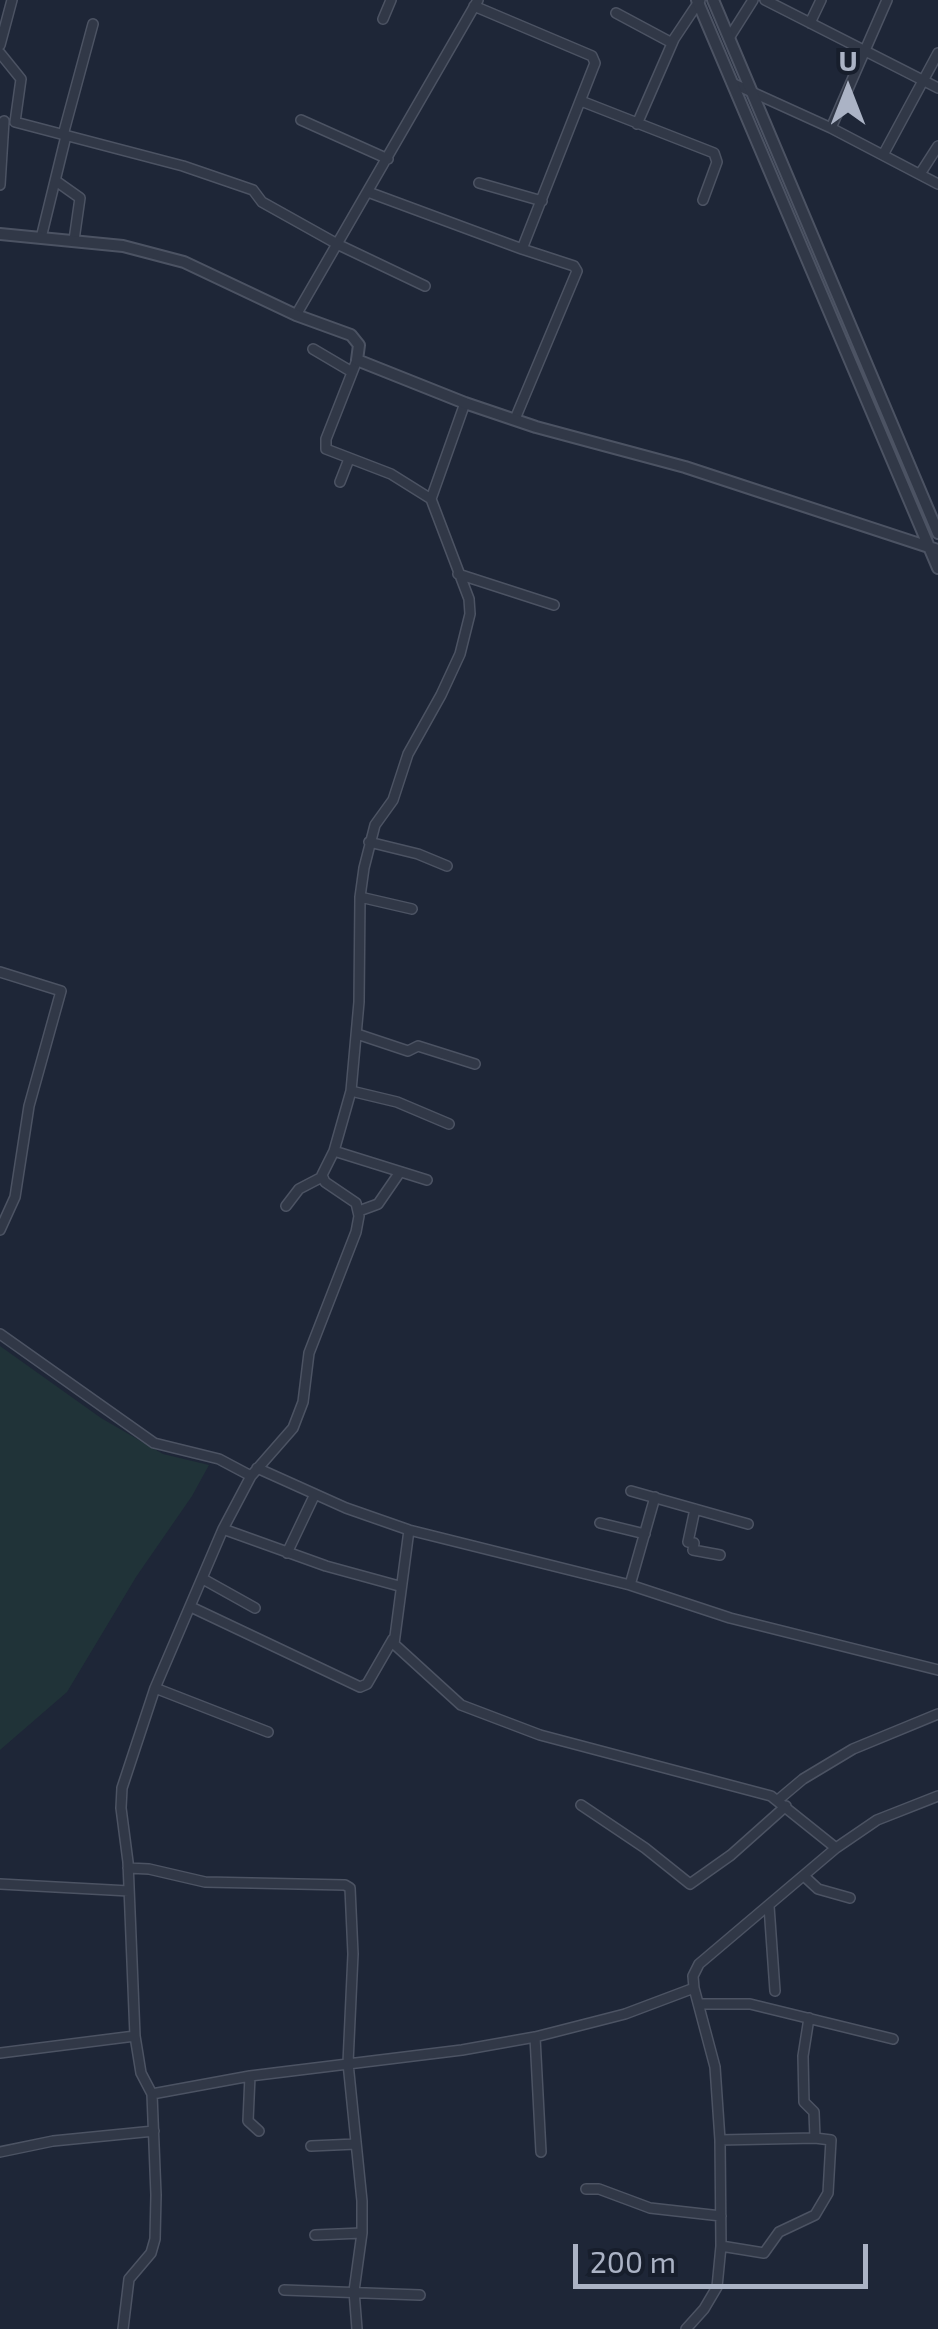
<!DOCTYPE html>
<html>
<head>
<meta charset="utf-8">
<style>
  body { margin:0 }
  #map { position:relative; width:938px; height:2329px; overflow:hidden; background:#1e2637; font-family:"Exo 2",sans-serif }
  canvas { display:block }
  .north { position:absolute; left:798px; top:40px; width:100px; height:100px; -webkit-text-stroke:8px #171e2c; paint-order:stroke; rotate:0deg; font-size:28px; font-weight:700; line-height:40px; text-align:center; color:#abb3c5 }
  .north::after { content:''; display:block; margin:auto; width:35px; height:45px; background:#abb3c5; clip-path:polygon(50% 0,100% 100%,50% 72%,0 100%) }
  .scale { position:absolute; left:573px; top:2244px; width:295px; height:45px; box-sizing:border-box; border:5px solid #abb3c5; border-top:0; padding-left:12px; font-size:30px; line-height:35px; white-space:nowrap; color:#abb3c5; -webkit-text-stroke:8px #171e2c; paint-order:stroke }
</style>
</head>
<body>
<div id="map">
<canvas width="938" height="2329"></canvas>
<div class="north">U</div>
<div class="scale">200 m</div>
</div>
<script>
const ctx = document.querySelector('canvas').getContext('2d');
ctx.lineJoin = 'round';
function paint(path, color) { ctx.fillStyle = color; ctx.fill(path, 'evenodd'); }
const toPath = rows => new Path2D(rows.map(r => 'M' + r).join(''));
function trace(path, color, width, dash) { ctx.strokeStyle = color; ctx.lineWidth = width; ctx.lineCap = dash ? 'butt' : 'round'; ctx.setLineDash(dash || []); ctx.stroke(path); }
paint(toPath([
  [0,1346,101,1418,163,1454,209,1465,192,1496,136,1577,67,1692,0,1750]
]), '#203338');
const minor = toPath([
  [765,0,938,88],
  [616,13,672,43],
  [383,19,391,0],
  [810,23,821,0],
  [729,38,753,0],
  [0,45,12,0],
  [0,53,21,79,15,122,183,166,253,190,262,202,339,245,425,286],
  [732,83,831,128,938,184],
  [581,101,714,153,717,162,703,200],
  [301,120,388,159],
  [637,124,674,39,700,0],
  [831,128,887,0],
  [63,135,93,24],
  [883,155,938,53],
  [920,174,938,146],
  [56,181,80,198,74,240],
  [479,183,542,201],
  [0,185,4,121],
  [368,192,522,249,595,63,592,56,474,6],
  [41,238,66,136],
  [296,315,478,0],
  [313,349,352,372],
  [357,360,326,439,326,449,391,474,431,499,469,599,470,614,460,654,441,695,408,754,393,800,375,825,364,868,360,897,359,1002,351,1091,334,1151,322,1175,325,1182,356,1203,359,1216,356,1232,309,1353,303,1402,293,1428,251,1476,223,1529,155,1688,122,1788,121,1808,128,1862,135,2036,141,2073,152,2094,250,2076,462,2050,535,2037,625,2014,694,1988,693,1976,699,1964,836,1848,877,1820,938,1796],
  [515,419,577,271,574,266,522,249],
  [340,482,349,459],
  [431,499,465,403],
  [458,574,554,605],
  [369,842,418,854,447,866],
  [360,897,412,909],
  [0,972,61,991,29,1106,15,1197,0,1230],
  [357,1034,408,1051,418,1046,475,1064],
  [351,1091,397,1102,449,1124],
  [334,1151,427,1180],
  [286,1206,299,1189,322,1177],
  [359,1211,378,1204,400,1172],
  [0,1334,154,1443,219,1459,251,1476],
  [257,1468,346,1508,409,1530,630,1585,730,1618,938,1670],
  [631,1491,748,1524],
  [695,1509,688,1542,694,1543,693,1550,720,1555],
  [600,1523,645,1534],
  [223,1529,326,1566,399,1586],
  [409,1530,394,1644,461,1705,540,1735,771,1796,836,1848],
  [287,1553,315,1494],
  [203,1579,255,1608],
  [630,1585,655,1497],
  [191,1607,360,1687,367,1684,393,1639],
  [155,1688,268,1732],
  [778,1800,803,1779,853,1749,938,1714],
  [581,1805,645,1848,690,1884,731,1855,786,1806],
  [128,1868,149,1869,205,1882,345,1885,350,1888,353,1954,348,2063,362,2201,362,2233,354,2291,357,2329],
  [805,1877,818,1889,850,1898],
  [0,1884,129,1891],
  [769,1906,775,1991],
  [699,2004,750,2004,893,2039],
  [535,2037,541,2152],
  [0,2053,135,2036],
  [250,2076,248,2121,259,2131],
  [720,2140,815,2138],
  [311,2146,356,2144],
  [0,2152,53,2141,154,2131],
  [586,2189,599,2189,650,2208,721,2216],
  [315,2235,362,2233],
  [721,2246,764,2253,779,2232,815,2215,828,2193,831,2140,815,2138,814,2112,804,2102,803,2056,809,2018],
  [284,2290,420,2295],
  [123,2329,129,2279,151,2253,155,2239,156,2195,152,2094],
  [686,2329,704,2309,717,2287,721,2246,720,2140,715,2067,694,1988]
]);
const tertiary = toPath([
  [697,0,938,568],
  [713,0,938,533],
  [0,234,123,246,184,262,296,315,351,335,359,345,357,360,465,403,536,427,685,467,938,550]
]);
trace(minor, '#4c5363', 12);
trace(tertiary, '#4c5363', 14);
trace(minor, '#313847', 9);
trace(tertiary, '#313847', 10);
</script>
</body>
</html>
